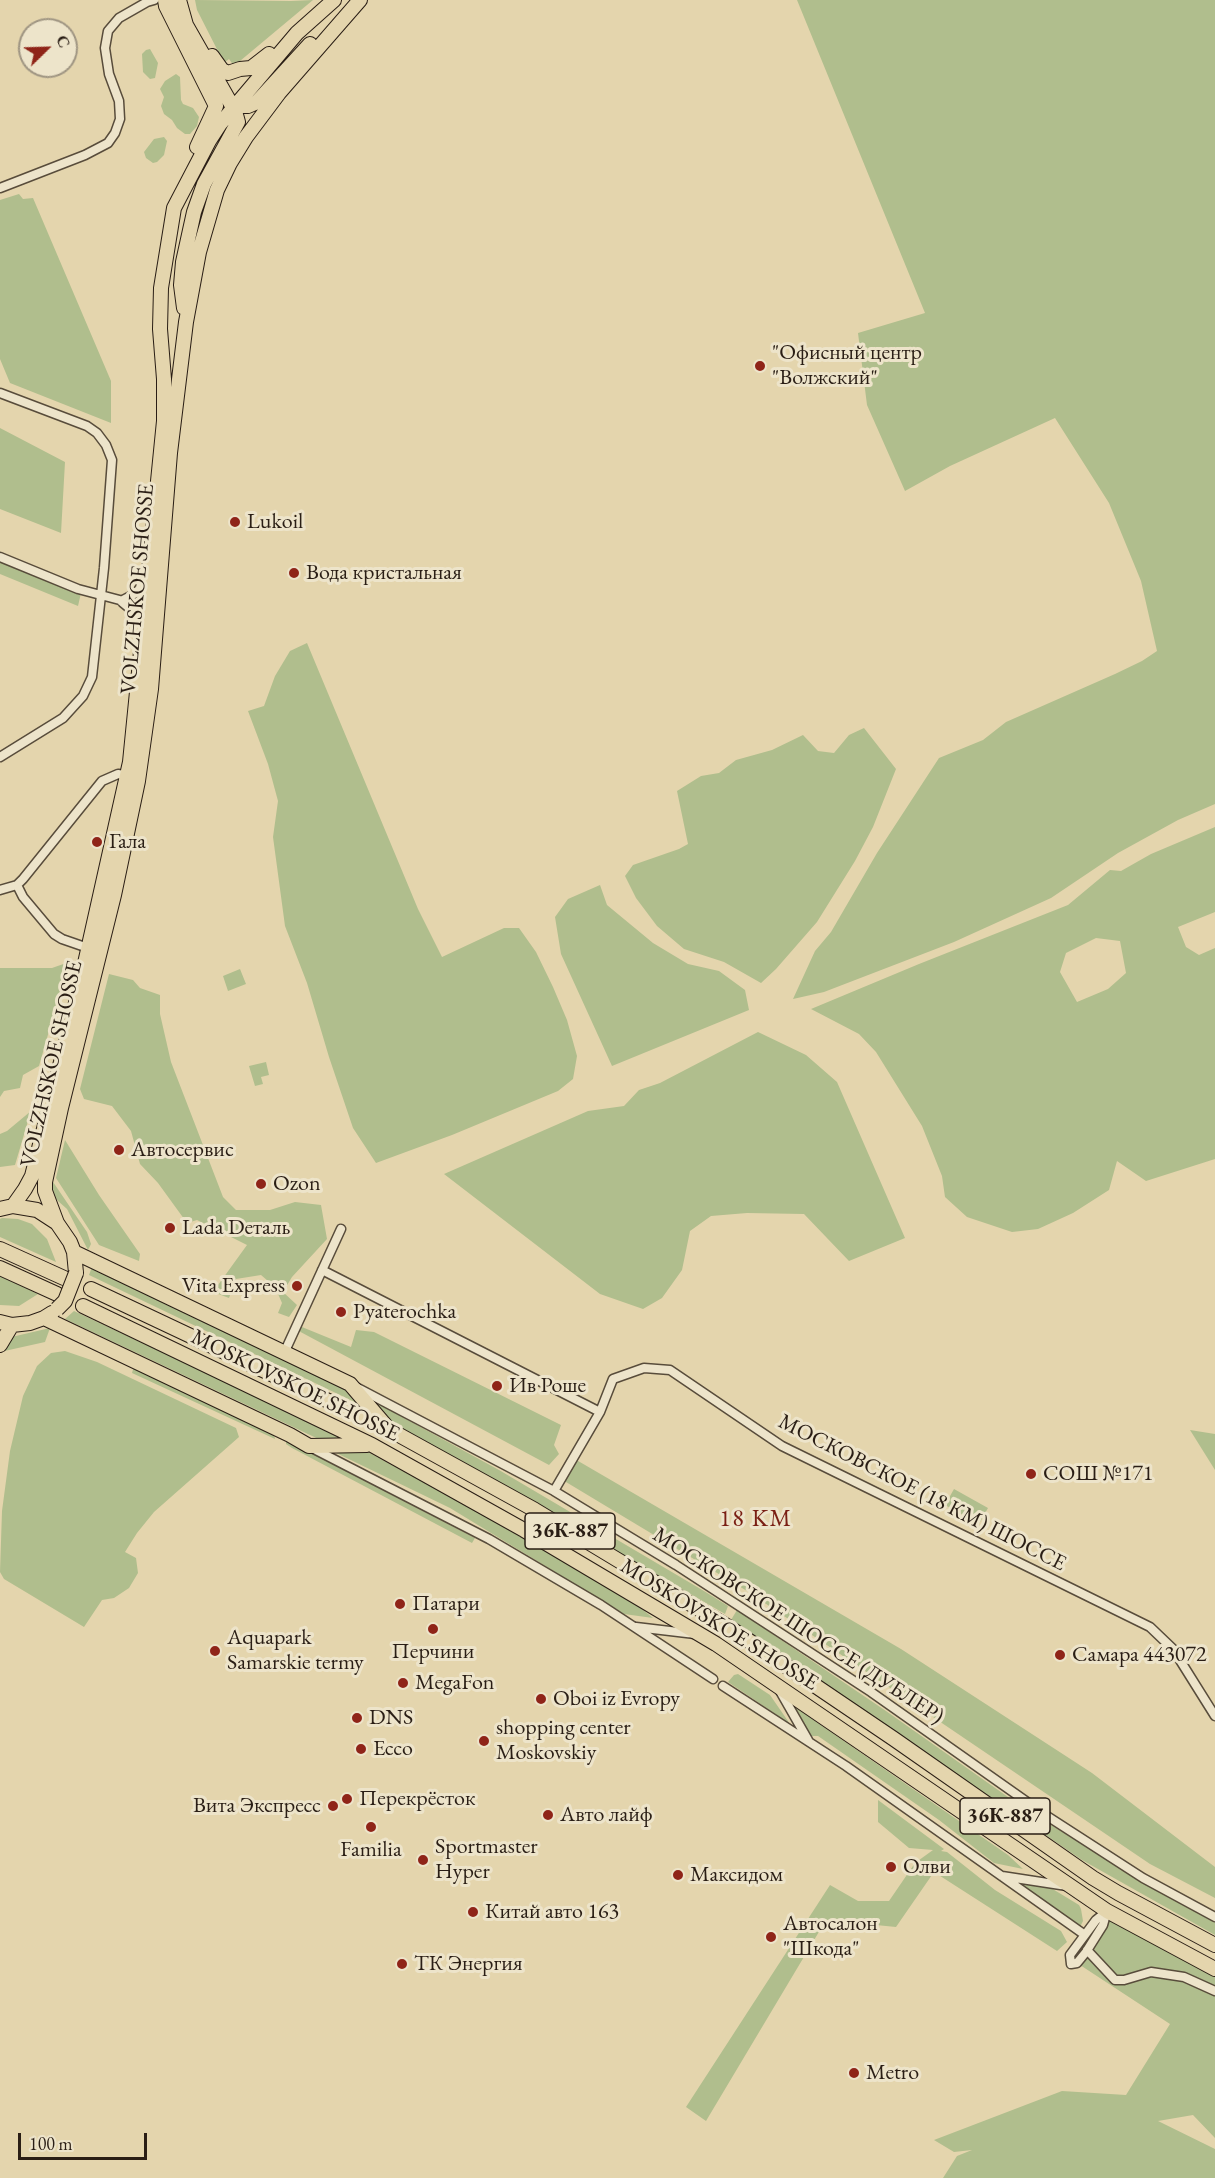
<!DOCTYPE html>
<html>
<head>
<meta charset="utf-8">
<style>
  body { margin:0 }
  #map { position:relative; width:1215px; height:2178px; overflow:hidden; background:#e4d5ad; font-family:"EB Garamond",serif }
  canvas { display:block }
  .north { position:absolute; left:18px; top:18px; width:60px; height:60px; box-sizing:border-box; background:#ede4ca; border:2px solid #9f9582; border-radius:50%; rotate:67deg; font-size:16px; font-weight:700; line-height:24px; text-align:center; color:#2a1e15 }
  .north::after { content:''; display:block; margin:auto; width:21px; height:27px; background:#8f2418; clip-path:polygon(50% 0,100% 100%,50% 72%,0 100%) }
  .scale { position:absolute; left:18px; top:2133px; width:129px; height:27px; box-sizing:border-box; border:3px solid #2a1e15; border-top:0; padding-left:8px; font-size:18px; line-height:21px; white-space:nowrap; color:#2a1e15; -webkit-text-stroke:4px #ede4ca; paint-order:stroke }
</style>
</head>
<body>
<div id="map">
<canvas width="1215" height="2178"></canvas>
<div class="north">С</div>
<div class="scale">100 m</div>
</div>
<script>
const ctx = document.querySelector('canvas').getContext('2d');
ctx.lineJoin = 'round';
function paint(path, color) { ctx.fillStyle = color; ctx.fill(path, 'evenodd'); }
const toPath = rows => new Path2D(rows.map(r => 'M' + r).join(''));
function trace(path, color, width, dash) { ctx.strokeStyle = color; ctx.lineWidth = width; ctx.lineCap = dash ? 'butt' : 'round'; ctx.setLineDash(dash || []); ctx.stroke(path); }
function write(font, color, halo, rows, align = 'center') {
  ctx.font = font + ' "EB Garamond",serif'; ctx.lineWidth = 6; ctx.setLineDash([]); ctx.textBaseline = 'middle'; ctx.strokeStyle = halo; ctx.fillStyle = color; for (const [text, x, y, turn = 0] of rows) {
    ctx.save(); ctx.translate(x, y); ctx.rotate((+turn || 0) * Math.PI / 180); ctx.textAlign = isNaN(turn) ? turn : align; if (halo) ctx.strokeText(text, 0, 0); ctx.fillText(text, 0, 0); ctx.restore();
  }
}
paint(toPath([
  [195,0,291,1,313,0,234,66,229,59,224,63,197,10],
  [797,0,1215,0,1215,804,1178,820,1118,853,1051,898,954,942,824,992,793,999,815,951,831,932,877,853,939,758,983,740,1006,722,1115,674,1142,661,1157,651,1141,581,1109,503,1055,418,950,466,905,491,867,405,858,333,925,313],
  [150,49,158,63,155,78,150,79,143,72,142,54,146,50],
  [176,74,180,77,181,100,183,104,193,108,199,117,197,126,190,134,185,134,177,128,172,120,164,114,161,106,164,97,160,89,165,81],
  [164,137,167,141,164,155,157,162,153,163,146,158,144,152,154,139],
  [19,194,23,199,33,198,111,381,111,423,10,383,0,359,0,200],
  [0,428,65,462,61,533,0,509],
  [0,560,81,593,78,606,0,574],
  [307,643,418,909,442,957,504,928,519,928,536,952,553,987,567,1020,577,1056,573,1079,558,1091,452,1135,376,1163,353,1128,329,1057,307,983,285,926,273,837,278,801,268,764,248,711,264,706,275,676,290,651],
  [864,728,896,769,873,827,855,861,817,922,776,969,761,983,724,962,684,949,657,926,636,898,625,876,633,865,679,849,688,844,677,791,701,776,719,773,736,760,772,750,803,735,818,751,834,753,849,735],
  [1215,827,1215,912,1178,927,1186,947,1199,955,1215,948,1215,1159,1146,1181,1117,1161,1109,1190,1073,1213,1038,1229,1012,1232,967,1217,945,1197,942,1176,922,1126,876,1052,859,1034,811,1009,919,964,1068,905,1110,870,1121,871,1151,854],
  [1096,938,1120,941,1126,973,1108,989,1077,1002,1060,972,1066,953],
  [600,885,607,905,653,943,688,964,719,971,745,990,749,1010,612,1066,561,954,555,917,568,899],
  [72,961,63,982,39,1066,23,1075,20,1088,4,1091,0,1097,0,968,52,968],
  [240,969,246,984,228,991,223,976],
  [109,974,133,980,140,988,160,995,160,1014,171,1062,223,1197,236,1210,270,1210,295,1202,321,1205,327,1239,292,1277,283,1292,297,1305,289,1317,278,1313,282,1303,275,1287,261,1275,236,1279,229,1298,213,1292,247,1245,197,1220,187,1223,158,1183,140,1164,131,1131,112,1106,84,1099,80,1089],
  [758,1032,806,1055,837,1082,905,1238,849,1261,804,1214,747,1213,711,1216,690,1231,682,1270,662,1298,643,1309,600,1294,444,1174,588,1111,624,1106,639,1090,660,1083],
  [266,1062,269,1075,261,1077,263,1084,255,1086,249,1066],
  [31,1111,15,1165,0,1167,0,1134,7,1131],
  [65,1140,99,1195,140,1254,139,1261,99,1245,56,1178],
  [51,1179,87,1232,91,1244,88,1250,67,1209,58,1201,45,1185],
  [2,1218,18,1219,32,1224,47,1239,56,1262,0,1237,0,1219],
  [92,1267,347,1389,363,1406,89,1275],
  [0,1276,38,1294,19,1306,0,1305],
  [74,1311,217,1378,350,1443,329,1444,65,1319],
  [297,1325,351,1347,356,1330,374,1332,561,1425,554,1445,559,1454,549,1465,295,1329],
  [50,1328,45,1342,0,1352,3,1339],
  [65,1351,97,1362,236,1428,239,1437,154,1512,137,1533,125,1552,136,1558,138,1573,129,1588,114,1598,102,1600,84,1627,4,1579,0,1572,2,1511,10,1451,23,1396,37,1366,51,1353],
  [134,1366,274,1435,275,1439,132,1373],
  [361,1392,404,1418,499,1470,704,1591,728,1606,725,1614,387,1420],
  [1190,1430,1215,1434,1215,1470],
  [286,1440,475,1538,472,1543,292,1448,286,1444],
  [328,1449,366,1451,458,1501,632,1601,653,1618,624,1614,450,1508],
  [573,1458,901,1649,1092,1773,1215,1867,1215,1898,1150,1864,747,1591,561,1479],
  [954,1489,988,1508,979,1524,945,1505],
  [737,1610,886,1711,1025,1809,1131,1874,1215,1920,1215,1935,1082,1860,731,1620],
  [738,1674,770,1695,790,1724,728,1682,734,1675],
  [795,1707,1008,1855,1023,1869,994,1863,939,1820,818,1736,811,1736],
  [878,1800,944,1849,941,1851,947,1852,995,1890,1061,1931,1067,1942,1057,1951,934,1872,896,1927,826,1920,706,2121,686,2107,830,1885,858,1901,889,1901,915,1863,933,1850,909,1848,878,1822],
  [1012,1879,1051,1888,1079,1905,1081,1909,1083,1921,1080,1927],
  [1107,1911,1215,1968,1215,2138,1193,2115,1158,2121,1215,2149,1215,2178,943,2178,957,2156,972,2150,954,2152,934,2140,1062,2091,1126,2095,1170,2024,1077,1963]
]), '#b0be8d');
const minor = toPath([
  [0,188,85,155,108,143,115,133,120,119,119,101,109,74,105,48,108,31,119,18,147,2,154,0],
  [0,393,87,426,97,433,106,445,112,460,104,568,92,677,83,696,63,718,0,757],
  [0,557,78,589,131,603,148,611],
  [121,601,136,593,140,588,143,574],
  [123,603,134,612,140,628],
  [17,885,23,897,54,934,62,939,88,948],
  [0,890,17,885,23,879,102,781,118,774,128,776],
  [322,1270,600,1412],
  [285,1351,341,1229],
  [356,1387,554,1491,676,1565,871,1692,1047,1816,1143,1878,1215,1917],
  [312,1448,489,1539,601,1605,713,1679],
  [554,1491,600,1412,613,1379,644,1368,670,1370,782,1446,1150,1627,1173,1649,1215,1716],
  [636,1627,695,1634],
  [723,1686,846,1766,1085,1935],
  [780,1691,808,1740],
  [1002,1876,1067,1886],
  [1107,1911,1103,1925,1086,1952,1077,1963,1071,1964,1070,1955,1096,1920,1107,1911],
  [1087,1950,1115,1980,1124,1980,1151,1972,1184,1977,1215,1991]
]);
const primary = toPath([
  [165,0,166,6,216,106,197,147],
  [179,0,186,25,235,111,238,122,204,184,194,212,183,262,181,285,184,308],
  [212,56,222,70,228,73,240,69,251,68,269,54],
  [234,106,248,106,257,102,310,44],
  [13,1206,25,1189,32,1176,77,999,130,762,164,421,164,379,160,329,161,288,174,208,209,141,220,124,297,33,334,0],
  [0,1209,13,1206,37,1210,57,1223,70,1242,74,1252,76,1273],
  [57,1223,45,1191,45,1182,61,1108,114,895,138,781,151,689,170,453,186,322,199,252,217,190,230,163,246,137,279,93,360,0],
  [0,1249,64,1278],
  [74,1252,350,1384,386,1426],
  [0,1268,57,1294],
  [91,1289,390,1430,535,1510,727,1626,894,1739,1093,1878,1118,1893,1215,1945],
  [83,1306,372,1445,524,1530,716,1644,1107,1911,1215,1969],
  [44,1318,290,1435,309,1446,367,1445],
  [0,1322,12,1325,30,1323,44,1318,52,1313],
  [0,1345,12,1325]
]);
trace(minor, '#584c3b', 11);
trace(primary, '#2a1e15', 16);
trace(minor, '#ede4ca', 8);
trace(primary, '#e4d5ad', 14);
const primaryBridge = toPath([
  [57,1309,65,1301,76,1273]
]);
trace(primaryBridge, '#2a1e15', 16, []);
trace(primaryBridge, '#e4d5ad', 14);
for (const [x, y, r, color] of [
  [760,366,6,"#8f2418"],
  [235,522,6,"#8f2418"],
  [294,573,6,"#8f2418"],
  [97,842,6,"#8f2418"],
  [119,1150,6,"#8f2418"],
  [261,1184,6,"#8f2418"],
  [170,1228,6,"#8f2418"],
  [297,1286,6,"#8f2418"],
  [341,1312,6,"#8f2418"],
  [497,1386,6,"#8f2418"],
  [1031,1474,6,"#8f2418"],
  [400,1604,6,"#8f2418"],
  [433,1629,6,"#8f2418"],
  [215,1651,6,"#8f2418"],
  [1060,1655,6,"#8f2418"],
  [403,1683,6,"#8f2418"],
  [541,1699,6,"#8f2418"],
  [357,1718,6,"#8f2418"],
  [484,1741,6,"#8f2418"],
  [361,1749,6,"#8f2418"],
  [347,1799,6,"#8f2418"],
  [333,1806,6,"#8f2418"],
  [548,1815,6,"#8f2418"],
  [371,1827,6,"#8f2418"],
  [423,1860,6,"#8f2418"],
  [891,1867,6,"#8f2418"],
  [678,1875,6,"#8f2418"],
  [473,1912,6,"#8f2418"],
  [771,1937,6,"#8f2418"],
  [402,1964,6,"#8f2418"],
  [854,2073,6,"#8f2418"]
]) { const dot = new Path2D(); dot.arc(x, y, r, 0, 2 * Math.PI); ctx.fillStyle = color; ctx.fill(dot); trace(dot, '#ede4ca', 2); }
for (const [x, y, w] of [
  [570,1531,90],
  [1005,1816,90]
]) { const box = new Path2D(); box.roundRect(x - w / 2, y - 18, w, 36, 4.5); ctx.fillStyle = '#ede4ca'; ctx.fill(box); trace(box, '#2a1e15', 1.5); }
write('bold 21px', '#2a1e15', null, [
  ["36К-887",570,1531],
  ["36К-887",1005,1816]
]);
write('22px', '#2a1e15', '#ede4ca', [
  ["\"Офисный центр",772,353],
  ["\"Волжский\"",772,378],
  ["Lukoil",247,522],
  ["Вода кристальная",306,573],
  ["Гала",109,842],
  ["Автосервис",131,1150],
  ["Ozon",273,1184],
  ["Lada Dеталь",182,1228],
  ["Vita Express",285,1286,"right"],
  ["Pyaterochka",353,1312],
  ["Ив Роше",509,1386],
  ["СОШ №171",1043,1474],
  ["Патари",412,1604],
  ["Aquapark",227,1638],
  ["Samarskie termy",227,1663],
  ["Перчини",433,1652,"center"],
  ["Самара 443072",1072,1655],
  ["MegaFon",415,1683],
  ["Oboi iz Evropy",553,1699],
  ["DNS",369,1718],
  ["shopping center",496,1728],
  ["Moskovskiy",496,1753],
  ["Ecco",373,1749],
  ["Перекрёсток",359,1799],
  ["Вита Экспресс",321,1806,"right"],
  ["Авто лайф",560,1815],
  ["Sportmaster",435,1847],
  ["Hyper",435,1872],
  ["Familia",371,1850,"center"],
  ["Олви",903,1867],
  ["Максидом",690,1875],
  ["Китай авто 163",485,1912],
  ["Автосалон",783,1924],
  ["\"Шкода\"",783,1949],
  ["ТК Энергия",414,1964],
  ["Metro",866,2073]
], 'left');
write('22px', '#2a1e15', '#ede4ca', [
  ["VOLZHSKOE SHOSSE",138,589,-85],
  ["VOLZHSKOE SHOSSE",52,1064,-77],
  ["MOSKOVSKOE SHOSSE",295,1386,26],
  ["МОСКОВСКОЕ (18 КМ) ШОССЕ",922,1493,27],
  ["MOSKOVSKOE SHOSSE",719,1625,32],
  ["МОСКОВСКОЕ ШОССЕ (ДУБЛЕР)",798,1626,33]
]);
ctx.letterSpacing = '1.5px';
write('24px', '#7a1f14', '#ede4ca', [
  ["18 KM",756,1519]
]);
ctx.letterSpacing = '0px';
</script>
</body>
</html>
